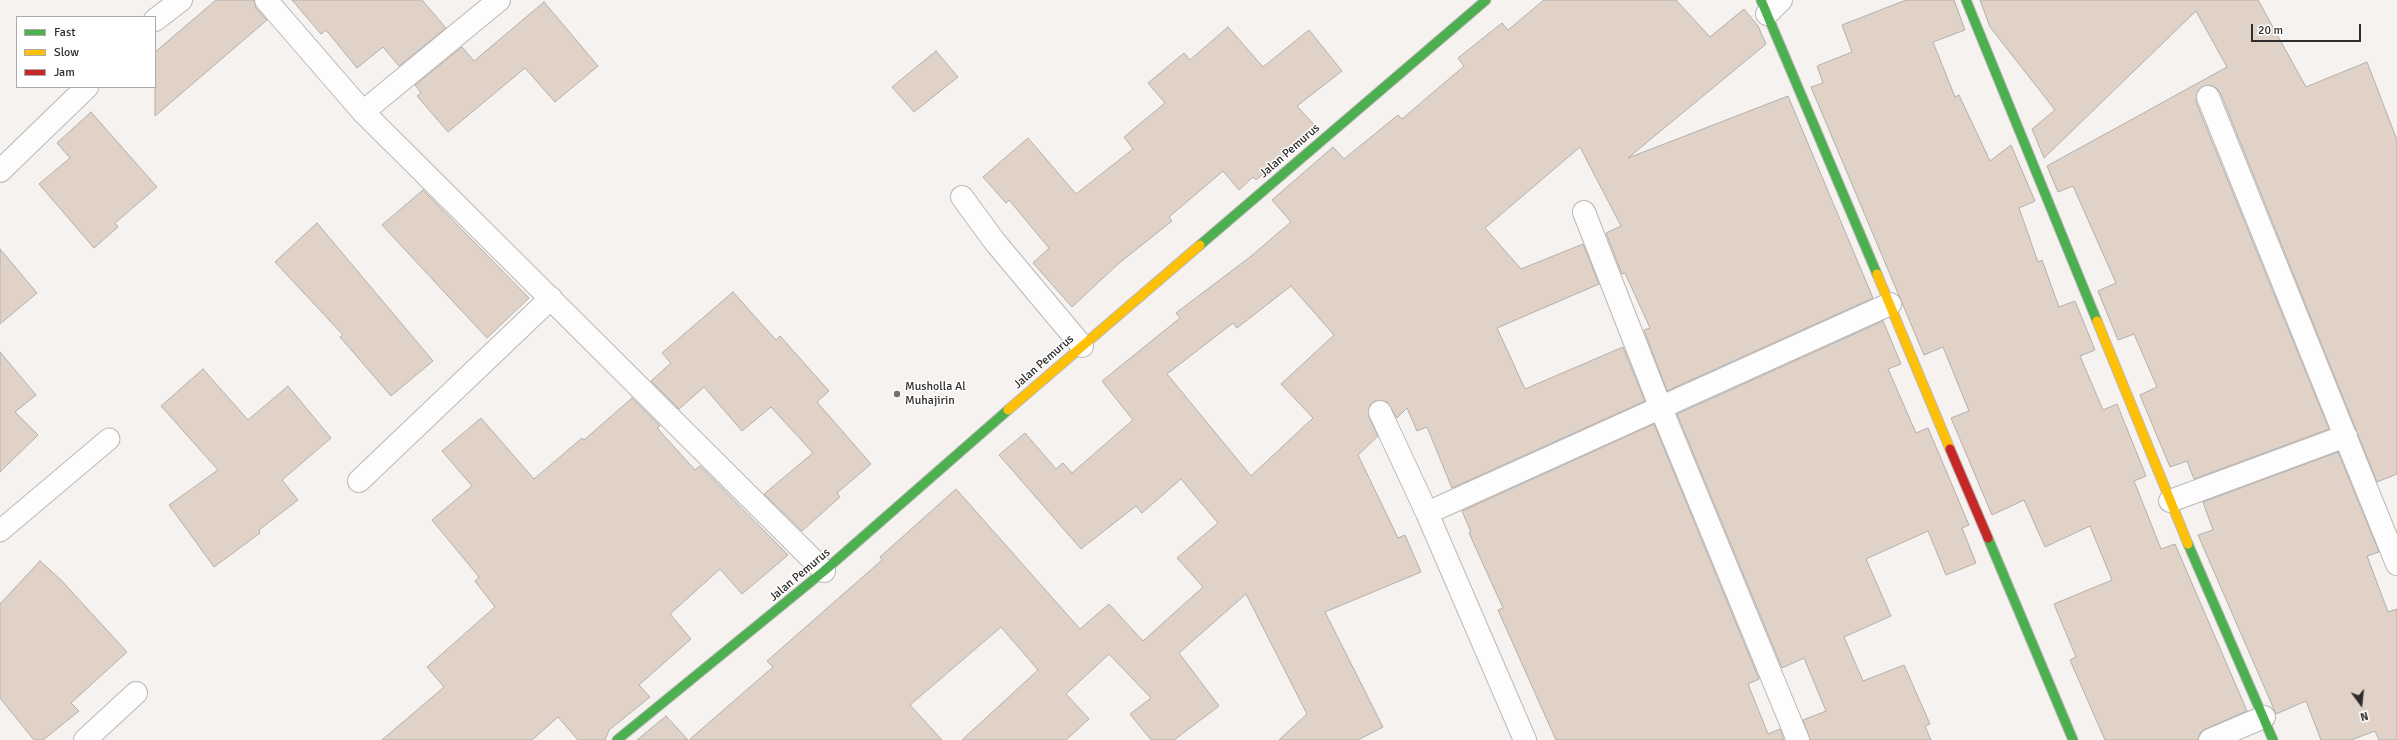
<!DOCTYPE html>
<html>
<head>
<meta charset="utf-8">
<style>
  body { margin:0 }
  #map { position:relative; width:2397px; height:740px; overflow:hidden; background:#f5f2ef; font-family:Signika,sans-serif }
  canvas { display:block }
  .legend { position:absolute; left:16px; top:16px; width:140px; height:72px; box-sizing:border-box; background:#fff; border:1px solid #acabaa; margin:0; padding:5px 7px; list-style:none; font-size:12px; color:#2f2c2b }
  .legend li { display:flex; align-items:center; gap:8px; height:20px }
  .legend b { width:20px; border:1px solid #acabaa }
  .north { position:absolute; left:2341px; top:684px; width:40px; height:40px; -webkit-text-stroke:3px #fff; paint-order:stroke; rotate:165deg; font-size:11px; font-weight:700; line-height:16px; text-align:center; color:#2f2c2b }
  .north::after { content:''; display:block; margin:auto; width:14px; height:18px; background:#2f2c2b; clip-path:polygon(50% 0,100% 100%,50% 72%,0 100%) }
  .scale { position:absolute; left:2251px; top:24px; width:110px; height:18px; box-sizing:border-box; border:2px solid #2f2c2b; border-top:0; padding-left:5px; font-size:12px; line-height:14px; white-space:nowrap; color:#2f2c2b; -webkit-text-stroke:3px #fff; paint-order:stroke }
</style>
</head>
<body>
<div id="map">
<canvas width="2397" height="740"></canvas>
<ul class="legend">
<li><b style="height:5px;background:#4caf50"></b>Fast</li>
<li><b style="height:5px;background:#ffc107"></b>Slow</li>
<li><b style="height:5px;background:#c62828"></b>Jam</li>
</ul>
<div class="north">N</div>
<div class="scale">20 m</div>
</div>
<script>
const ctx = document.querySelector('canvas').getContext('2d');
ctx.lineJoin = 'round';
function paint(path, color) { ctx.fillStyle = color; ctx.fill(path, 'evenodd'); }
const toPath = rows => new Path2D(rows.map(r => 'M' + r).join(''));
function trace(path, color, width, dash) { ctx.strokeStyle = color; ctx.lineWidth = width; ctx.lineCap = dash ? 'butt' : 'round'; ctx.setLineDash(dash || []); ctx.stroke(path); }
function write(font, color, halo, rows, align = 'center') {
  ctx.font = font + ' Signika,sans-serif'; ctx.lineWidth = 3; ctx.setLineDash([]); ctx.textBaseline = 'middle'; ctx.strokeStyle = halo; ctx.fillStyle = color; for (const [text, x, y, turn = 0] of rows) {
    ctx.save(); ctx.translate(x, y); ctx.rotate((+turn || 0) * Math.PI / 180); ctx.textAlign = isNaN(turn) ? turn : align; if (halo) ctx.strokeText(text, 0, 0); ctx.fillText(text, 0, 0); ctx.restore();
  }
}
const building = toPath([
  [216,0,254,0,256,8,267,20,155,116,155,52,216,0],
  [292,0,422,0,446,28,399,66,383,47,357,68,326,30,321,34,292,0],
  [1544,0,1676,0,1710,37,1744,9,1758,26,1766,44,1628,158,1788,96,1873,298,1667,391,1644,330,1650,328,1625,273,1622,274,1606,233,1621,226,1580,147,1485,228,1521,269,1583,244,1599,284,1497,328,1525,389,1623,347,1645,401,1452,488,1427,427,1417,431,1407,408,1397,418,1387,402,1375,401,1370,405,1369,417,1378,436,1358,455,1398,538,1405,535,1421,572,1325,612,1383,727,1358,740,1279,740,1307,714,1246,594,1179,653,1219,706,1174,740,1151,740,1130,714,1151,698,1109,654,1066,694,1089,719,1066,740,962,740,1038,670,1001,627,910,705,942,740,689,740,773,667,767,661,882,560,880,557,956,489,1080,629,1109,604,1143,641,1203,587,1177,558,1218,523,1181,479,1142,513,1136,506,1081,549,999,455,1025,433,1056,469,1063,463,1072,473,1133,420,1102,381,1180,318,1176,313,1250,257,1291,222,1272,200,1333,147,1344,159,1398,115,1402,119,1464,66,1458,58,1502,23,1508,30,1544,0],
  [1291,286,1334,335,1281,384,1313,418,1251,476,1167,374,1233,323,1237,328,1291,286],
  [1906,0,1954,0,1965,30,1933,42,1955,97,1959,95,1990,161,2011,145,2035,201,2019,208,2038,262,2042,260,2059,307,2075,301,2095,350,2080,356,2103,410,2117,404,2146,476,2134,481,2161,549,2175,544,2247,711,2205,729,2200,733,2198,740,2105,740,2070,660,2076,657,2054,604,2112,580,2090,526,2045,547,2024,500,1992,515,1951,418,1969,411,1943,347,1924,355,1811,87,1823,83,1817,66,1852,52,1842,25,1906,0],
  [1980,0,2258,0,2306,87,2367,62,2397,140,2397,474,2377,482,2220,92,2215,87,2209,85,2198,90,2196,102,2329,429,2194,479,2187,461,2170,467,2140,395,2157,387,2134,334,2118,340,2098,291,2116,283,2073,186,2058,192,2047,166,2227,67,2196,11,2044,158,2032,129,2055,110,1990,27,1980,0],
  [544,2,598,66,555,102,525,68,448,132,417,96,421,93,415,85,462,47,474,61,544,2],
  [1228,27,1263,67,1309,30,1342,71,1297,106,1317,128,1256,180,1253,177,1239,190,1223,171,1169,217,1172,221,1118,264,1072,307,1033,263,1049,248,1009,200,1006,203,983,177,1028,138,1076,194,1133,149,1124,137,1165,103,1148,83,1184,53,1190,60,1228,27],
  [936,51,958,77,914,112,892,87,936,51],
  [91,112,157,187,115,223,118,227,94,248,39,184,70,158,57,143,91,112],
  [423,190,529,298,487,338,382,225,423,190],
  [317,223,433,361,391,396,340,337,343,335,275,262,317,223],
  [0,249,37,293,0,324,0,249],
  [733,292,776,340,780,336,829,391,817,402,871,464,837,493,840,497,802,531,764,494,813,453,771,407,742,431,704,387,679,409,651,381,671,363,662,353,733,292],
  [1883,321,1901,364,1888,369,1916,433,1928,428,1969,525,1962,528,1976,563,1946,575,1928,531,1866,559,1891,616,1844,637,1863,681,1904,665,1930,724,1925,726,1931,740,1810,740,1803,720,1826,711,1804,658,1782,668,1677,414,1883,321],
  [0,352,36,395,15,412,38,435,0,472,0,352],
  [203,369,248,420,288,386,331,438,282,480,298,500,259,530,260,533,214,567,169,505,218,470,161,406,203,369],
  [632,398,660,426,657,428,695,470,700,466,788,555,742,594,720,569,670,614,691,639,639,685,650,697,609,730,605,740,578,740,558,717,532,740,382,740,444,687,427,667,495,607,475,581,479,577,432,520,472,486,442,451,481,418,534,479,582,438,584,440,632,398],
  [1654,424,1759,679,1748,684,1768,734,1780,729,1784,740,1556,740,1498,610,1503,608,1469,533,1471,532,1462,511,1654,424],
  [2338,452,2379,552,2367,556,2388,612,2397,609,2397,740,2379,740,2375,731,2351,740,2321,740,2306,701,2276,714,2198,535,2213,530,2203,502,2338,452],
  [40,561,61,580,127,652,71,703,79,711,43,740,34,740,0,698,0,604,40,561],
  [666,716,688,740,637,740,666,716]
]);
paint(building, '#e1d2c8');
trace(building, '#b1afad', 1);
const lane = toPath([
  [0,531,109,439]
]);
const street = toPath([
  [266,0,363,112,824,571],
  [1767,14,1781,0],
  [155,20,181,0],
  [2208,97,2397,564],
  [363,112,499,0],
  [0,171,87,87],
  [962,197,995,242,1082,346],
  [1584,212,1660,406,1798,740],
  [1380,412,1427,513,1525,740],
  [359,481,551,298],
  [2170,501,2346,436],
  [1427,513,1890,304],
  [85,740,136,693],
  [2210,740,2264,717]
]);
const fast = toPath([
  [1761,0,1877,274],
  [1966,0,2097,321],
  [1200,245,1486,0],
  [1988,538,2073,740],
  [2188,544,2273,740],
  [617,740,824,571,1008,410]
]);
const slow = toPath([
  [1877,274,1950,449],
  [2097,321,2188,544],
  [1008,410,1200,245]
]);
const jam = toPath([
  [1950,449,1988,538]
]);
trace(lane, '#bbb8b6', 23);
trace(street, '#bbb8b6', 24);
trace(fast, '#bbb8b6', 11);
trace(slow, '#bbb8b6', 11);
trace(jam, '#bbb8b6', 11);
trace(lane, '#fefdfd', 21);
trace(street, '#fefdfd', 22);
trace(fast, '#4caf50', 9);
trace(slow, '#ffc107', 9);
trace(jam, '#c62828', 9);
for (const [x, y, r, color] of [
  [897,394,4,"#747170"]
]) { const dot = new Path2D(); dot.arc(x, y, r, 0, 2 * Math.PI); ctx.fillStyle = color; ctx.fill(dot); trace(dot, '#fff', 1.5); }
write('12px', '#2f2c2b', '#fff', [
  ["Jalan Pemurus",1290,151,-41],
  ["Jalan Pemurus",1044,362,-41],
  ["Jalan Pemurus",800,575,-40]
]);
write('12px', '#2f2c2b', '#fff', [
  ["Musholla Al",905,387],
  ["Muhajirin",905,401]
], 'left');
</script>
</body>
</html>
